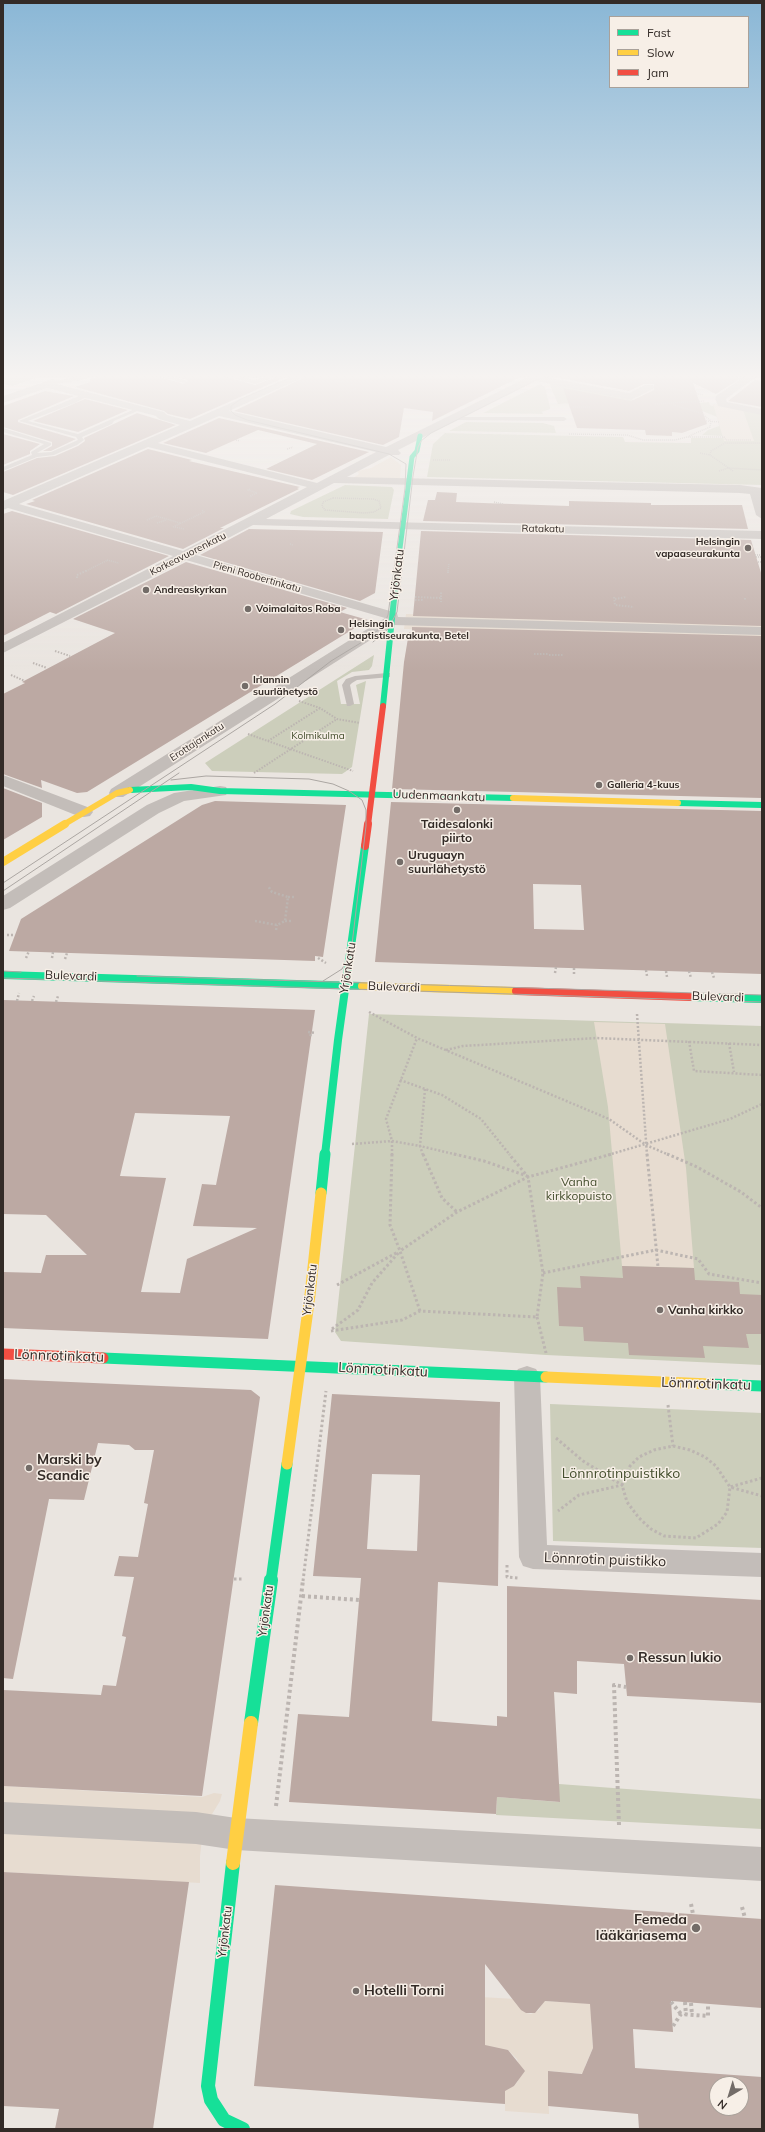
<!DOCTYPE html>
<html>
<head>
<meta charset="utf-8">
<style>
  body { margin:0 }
  #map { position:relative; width:765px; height:2132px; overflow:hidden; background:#eae5e0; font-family:Mulish,sans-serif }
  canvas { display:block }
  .frame { position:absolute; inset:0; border:4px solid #332b27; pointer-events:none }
  .legend { position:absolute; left:609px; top:16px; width:140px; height:72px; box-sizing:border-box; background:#f7efe7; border:1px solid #a9a19a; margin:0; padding:5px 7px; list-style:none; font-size:12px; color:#332b27 }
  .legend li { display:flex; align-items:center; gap:8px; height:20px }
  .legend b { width:20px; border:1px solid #a9a19a }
  .north { position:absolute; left:709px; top:2076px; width:40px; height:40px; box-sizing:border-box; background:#f7efe7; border:1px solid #a9a19a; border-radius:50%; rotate:218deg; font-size:11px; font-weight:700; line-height:16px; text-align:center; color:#332b27 }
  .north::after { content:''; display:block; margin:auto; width:14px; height:18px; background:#736c68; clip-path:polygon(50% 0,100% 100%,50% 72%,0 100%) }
</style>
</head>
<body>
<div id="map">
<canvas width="765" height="2132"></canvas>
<div class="frame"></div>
<ul class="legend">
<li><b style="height:5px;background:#16e098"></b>Fast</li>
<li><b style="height:5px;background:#ffcf43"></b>Slow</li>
<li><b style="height:5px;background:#f24e42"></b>Jam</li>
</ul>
<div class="north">N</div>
</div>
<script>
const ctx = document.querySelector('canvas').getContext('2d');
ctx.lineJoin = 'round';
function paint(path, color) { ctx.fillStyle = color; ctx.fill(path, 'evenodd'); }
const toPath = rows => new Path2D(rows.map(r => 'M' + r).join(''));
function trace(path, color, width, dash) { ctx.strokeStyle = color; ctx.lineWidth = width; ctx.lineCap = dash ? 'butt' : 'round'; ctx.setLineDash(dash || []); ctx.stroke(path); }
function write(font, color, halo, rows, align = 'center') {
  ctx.font = font + ' Mulish,sans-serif'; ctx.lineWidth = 3; ctx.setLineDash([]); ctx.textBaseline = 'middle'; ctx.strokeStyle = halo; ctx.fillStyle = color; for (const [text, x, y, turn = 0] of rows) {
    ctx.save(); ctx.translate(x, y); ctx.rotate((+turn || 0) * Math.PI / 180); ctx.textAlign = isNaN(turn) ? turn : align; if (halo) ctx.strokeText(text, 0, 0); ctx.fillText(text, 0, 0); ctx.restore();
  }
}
paint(toPath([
  [12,373,45,373,47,374,12,386,3,384,3,376],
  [549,383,639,401,558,404],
  [540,384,545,387,550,407,550,409,542,412,543,414,483,413],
  [709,402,710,405,713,406,713,404,762,414,762,485,427,477,433,444,445,433,623,437,625,442,691,443,691,438,722,438,722,436,702,435,708,430,719,426,717,417,702,411,699,403],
  [466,422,543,423,554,426,556,433,449,431],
  [345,485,392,487,394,490,388,519,303,517,290,514,291,511],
  [374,655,372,666,369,670,352,672,337,681,341,704,360,704,356,685,366,681,352,767,345,772,342,774,212,771,205,763],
  [369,1014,762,1026,762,1365,546,1355,341,1341,335,1332],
  [550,1404,762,1413,762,1548,553,1541],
  [559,1784,762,1799,762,1829,496,1815,497,1797,559,1802]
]), '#cccebb');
paint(toPath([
  [713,404,743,410,754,441,724,441],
  [391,457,401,465,400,478,353,478,359,474,357,471,371,468],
  [406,614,762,622,762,638,404,629],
  [594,1022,665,1024,686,1168,694,1268,622,1266,608,1107],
  [3,1786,202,1797,214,1793,222,1794,220,1801,203,1829,200,1856,200,1883,3,1872],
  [480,1997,516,1999,526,2013,531,2014,539,2010,543,2001,599,2004,599,2015,591,2023,593,2048,585,2066,585,2074,548,2071,549,2114,505,2111,505,2089,514,2086,518,2081,519,2067,517,2059,508,2050,487,2062,477,1999]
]), '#e7dcd0');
paint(toPath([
  [108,373,145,373,184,384,188,380,163,373,212,373,255,385,287,373,295,373,190,419,168,414,164,411,75,387,90,382,90,379],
  [230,373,272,373,255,378],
  [314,373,358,373,374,376,381,373,528,373,432,421,433,412,404,408,399,437,383,445,234,411],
  [558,373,716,373,741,378,716,394,693,383,707,424,682,433,672,432,672,436,646,435,645,430,577,428,563,388,631,401,654,390,654,384,644,384,629,391,560,378],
  [755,380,762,381,762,407,728,401],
  [45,391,74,396,18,420,18,422,76,439,51,451,43,451,52,446,52,442,3,427,3,406],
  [85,399,128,410,78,432,33,421],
  [137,413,176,425,13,495,3,492,3,472,37,458,55,456,78,446,85,441,84,438],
  [219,418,369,452,312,480,266,469,317,444,258,430,206,453,163,443],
  [3,434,40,444,30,451,30,454,3,465],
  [148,449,192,460,189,461,300,487,297,488,299,489,220,528,224,528,183,549,26,504,35,501,32,500],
  [437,492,457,493,456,502,483,503,569,506,569,501,651,503,651,505,742,505,748,529,423,521,428,500,435,500],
  [12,511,169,556,56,614,50,612,3,636,3,514],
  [249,529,383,532,375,593,360,601,200,555],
  [421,531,751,540,762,576,762,626,413,616],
  [186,562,347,608,340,612,368,620,87,792,77,793,41,780,42,788,3,774,3,694,25,683,22,682,115,633,73,619],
  [412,627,762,636,762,798,392,789,404,662,409,632,412,633],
  [3,788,42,803,42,817,3,840],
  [215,801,346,805,323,957,315,956,315,961,9,951,21,919,202,805],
  [391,802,762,811,762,974,375,962],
  [533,884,581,885,584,930,534,929],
  [3,1000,315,1010,268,1339,3,1328,3,1272,41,1273,46,1255,87,1255,46,1215,3,1214],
  [135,1113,230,1116,216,1185,202,1184,193,1226,257,1228,187,1259,180,1293,141,1292,166,1178,120,1176],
  [622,1266,694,1268,695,1280,739,1282,740,1294,762,1295,762,1334,746,1334,749,1348,703,1346,705,1358,629,1355,628,1343,584,1341,583,1327,559,1326,557,1287,581,1288,580,1276,623,1278],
  [3,1379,251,1390,260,1397,202,1796,3,1786,3,1690,101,1695,103,1685,116,1686,126,1637,122,1636,134,1577,114,1576,119,1556,138,1557,148,1504,144,1503,154,1450,135,1450,129,1445,98,1443,84,1500,49,1499,13,1679,3,1678],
  [332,1394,500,1402,498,1586,438,1582,432,1721,497,1726,497,1716,507,1717,507,1586,762,1600,762,1703,627,1696,624,1664,577,1661,577,1694,554,1692,560,1802,497,1797,496,1814,289,1802,298,1714,349,1717,361,1578,313,1576],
  [372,1474,420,1475,417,1551,367,1549],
  [3,1872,189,1882,153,2129,55,2129,59,2109,3,2106],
  [275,1885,762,1919,762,2008,671,2001,673,2032,633,2029,635,2068,762,2077,762,2129,639,2129,638,2114,548,2106,548,2071,582,2074,593,2048,590,2004,545,2001,535,2013,526,2013,521,2010,485,1964,485,2045,508,2050,525,2071,514,2086,505,2091,505,2104,254,2086],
  [717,2084,741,2084,741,2108,717,2108]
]), '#bca9a3');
trace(toPath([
  [334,381,341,379],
  [337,381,363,387],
  [665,387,703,395],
  [339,397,359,387],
  [655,404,704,401],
  [673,405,701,413,711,421,710,427,689,436],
  [573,407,590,407],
  [706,421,719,422],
  [569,434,627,435,643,440,675,440,687,437,724,437,726,440,751,440],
  [236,440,240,441],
  [287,449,293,447],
  [700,453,710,455],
  [433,460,450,460],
  [719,471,728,468,762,470],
  [733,471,710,455,711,451,725,443,762,443],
  [250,489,248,490,257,493,250,496,252,497],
  [333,498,373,499,379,501,381,508,374,512,364,513,325,510,322,506,323,502,333,498],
  [494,502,503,504],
  [147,520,156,516,180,523],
  [157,523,166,520],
  [173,527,204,512,202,510],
  [175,527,184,529],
  [290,544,293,545],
  [755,555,760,555],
  [756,557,761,557],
  [107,560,119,563],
  [758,562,762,562],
  [86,571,108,560],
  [448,571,449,563]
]), '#bcb5b1', 1.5, [1, 1]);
trace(toPath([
  [448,573,448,570],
  [77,578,77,575,88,570],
  [204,591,212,590],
  [415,597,441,598,441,592],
  [614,597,615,605,634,607],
  [441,598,441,602],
  [745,598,745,600],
  [615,599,626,597],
  [415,600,422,600,422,602],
  [55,651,70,656],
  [534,654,549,654],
  [549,655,564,655],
  [33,663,47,668],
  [11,675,25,681],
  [299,701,320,708,337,719,360,723],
  [248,734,353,771],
  [268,741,320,708],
  [254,773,337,719]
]), '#bcb5b1', 2, [1.5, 1.5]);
trace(toPath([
  [288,897,296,897],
  [255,921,277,925,285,921,288,897,272,892,268,886],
  [285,921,292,921],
  [276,930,277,925],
  [7,935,15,935],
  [26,958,29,951],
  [52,958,53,952],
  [318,958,326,963],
  [65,959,67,953],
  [574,968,574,974],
  [646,970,647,976],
  [666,971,667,977],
  [689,971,691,978],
  [712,972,714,978],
  [555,973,556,967],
  [17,1001,19,993],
  [32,1001,34,996],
  [56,1002,58,996],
  [369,1012,417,1038,609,1119,646,1145,669,1155],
  [637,1014,647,1155],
  [308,1032,315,1033],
  [310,1036,312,1032],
  [689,1041,694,1071,762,1075],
  [729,1043,734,1072],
  [446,1050,463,1046,596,1038,762,1045],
  [400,1080,442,1095,481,1119,510,1155],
  [425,1089,420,1146,458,1155],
  [352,1144,392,1141,420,1146,423,1155],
  [392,1155,392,1141,386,1119,417,1038],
  [608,1155,730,1119,762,1104]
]), '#bcb5b1', 2.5, [2, 2]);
trace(toPath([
  [392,1154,390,1225,400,1251],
  [423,1154,442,1198,457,1212],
  [454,1154,484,1161,527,1176],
  [647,1154,658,1267],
  [667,1154,697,1167,741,1192,762,1208],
  [543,1273,656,1250,698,1259,709,1274,762,1283],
  [337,1285,398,1252],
  [420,1311,400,1251,457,1212,528,1177,612,1154],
  [537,1317,546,1353],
  [332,1329,358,1310,372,1283,400,1251],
  [331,1331,402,1320,420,1311,537,1317,543,1273,528,1177,509,1154],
  [668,1405,673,1446],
  [556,1438,583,1461,622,1485,579,1495,558,1511],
  [673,1446,690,1450,705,1457,716,1466,730,1487,727,1512,718,1524,696,1538,664,1536,651,1529,639,1518,627,1502,622,1485,630,1466,639,1457,654,1450,673,1446],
  [762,1478,730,1487,762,1496],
  [507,1565,507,1577,518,1578],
  [234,1579,242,1579],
  [303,1581,326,1391]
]), '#bcb5b1', 3, [2.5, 2.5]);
trace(toPath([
  [302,1596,359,1600],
  [276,1806,303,1580],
  [619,1825,614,1685,626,1687],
  [691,1904,693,1914],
  [742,1907,745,1918],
  [671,2002,681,2014],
  [685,2002,686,2015],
  [691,2003,692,2015],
  [673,2026,681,2014,708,2016,708,2004]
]), '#bcb5b1', 4, [3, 3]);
paint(toPath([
  [96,373,107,373,72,382,53,384,50,382,96,373],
  [146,373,157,373,187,381,184,383,146,373],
  [213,373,223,373,255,380,277,373,286,373,255,384,213,373],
  [86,393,88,396,75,403,28,421,78,434,137,408,142,409,114,421,112,424,82,437,84,440,77,445,54,455,37,457,3,471,3,467,32,455,31,452,44,444,3,432,3,428,51,443,51,445,37,453,51,452,78,440,76,437,19,421,86,393],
  [453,417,564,417,567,419,564,421,455,420,452,418,453,417],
  [387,673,390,673,390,677,357,680,352,683,350,685,354,704,350,706,347,706,342,685,346,679,355,676,387,673]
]), '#c3bdb9');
paint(toPath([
  [299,373,313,373,229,411,386,447,536,373,549,373,545,377,629,393,645,385,653,385,654,387,653,389,631,400,536,381,398,450,401,453,399,455,389,455,347,477,740,485,762,488,762,519,756,515,750,494,740,493,334,483,266,519,762,531,762,539,253,525,196,555,397,613,398,617,762,627,762,635,394,625,123,797,111,797,109,793,111,789,385,618,186,560,3,653,3,643,173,556,8,508,3,510,3,501,180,425,159,419,156,416,47,388,3,403,3,396,53,379,57,380,57,384,164,412,167,415,190,421,299,373],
  [219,416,376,452,317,483,158,443,219,416],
  [148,447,307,487,183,551,19,504,148,447],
  [750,373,758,373,759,375,726,399,727,402,762,409,762,415,718,406,715,398,716,396,750,373],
  [3,775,90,808,93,812,90,816,84,817,78,816,3,786,3,775],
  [220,786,226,787,228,791,226,795,184,801,159,813,10,908,3,910,3,896,147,805,174,793,220,786],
  [527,1366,536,1369,540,1376,547,1545,762,1553,762,1577,533,1569,523,1566,519,1557,514,1376,518,1369,527,1366],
  [3,1802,196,1812,236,1818,762,1847,762,1881,236,1850,196,1844,3,1834,3,1802]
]), '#c3bdb9');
trace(toPath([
  [397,571,412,457,417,451,420,436]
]), '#16e098', 5);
trace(toPath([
  [383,706,397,570],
  [130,790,191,787,220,791,513,798],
  [678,803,762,805]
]), '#16e098', 6);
trace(toPath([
  [3,975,362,986],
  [690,997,762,999],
  [325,1155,338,1040,365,846]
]), '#16e098', 8);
trace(toPath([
  [321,1193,325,1154],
  [103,1358,546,1377],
  [710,1384,762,1386],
  [271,1581,287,1464]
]), '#16e098', 11);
trace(toPath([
  [251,1723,271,1580],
  [233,1863,208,2086,211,2100,224,2120,243,2129]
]), '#16e098', 14);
trace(toPath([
  [513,798,678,803],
  [63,825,117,793,130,790]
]), '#ffcf43', 6);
trace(toPath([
  [3,862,65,824],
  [362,986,516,991]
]), '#ffcf43', 8);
trace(toPath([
  [546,1377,710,1384],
  [287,1464,310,1295,321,1193]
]), '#ffcf43', 11);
trace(toPath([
  [233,1863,251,1723]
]), '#ffcf43', 14);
trace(toPath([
  [368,825,383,706]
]), '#f24e42', 6);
trace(toPath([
  [365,846,368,824],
  [516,991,690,997]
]), '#f24e42', 8);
trace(toPath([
  [3,1354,103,1358]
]), '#f24e42', 11);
trace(toPath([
  [373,642,388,629,397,612,413,476,418,447,421,441,431,433,550,373],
  [171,780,206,776,309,779,333,784,349,791,362,800,366,810,366,826,351,953,342,969,323,981],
  [3,883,275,704,331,661,372,636,385,622,388,615,405,488,406,464,389,454,247,420,235,415,231,411,231,406,241,399,302,373],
  [3,891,179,773],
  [3,971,21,972],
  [137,976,762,995],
  [3,978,762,1002]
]), '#aba6a2', 1);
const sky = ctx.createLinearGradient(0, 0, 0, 672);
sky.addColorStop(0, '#8ab7d6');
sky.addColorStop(0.56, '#f6f3f1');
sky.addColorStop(1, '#f6f3f100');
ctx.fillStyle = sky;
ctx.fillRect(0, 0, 765, 672);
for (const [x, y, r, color] of [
  [748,548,4,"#736c68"],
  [146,590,4,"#736c68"],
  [248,609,4,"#736c68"],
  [341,630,4,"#736c68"],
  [245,686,4,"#736c68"],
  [599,785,4,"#736c68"],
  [457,810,4,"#736c68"],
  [400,862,4,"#736c68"],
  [660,1310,4,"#736c68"],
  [29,1468,4,"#736c68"],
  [630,1658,4,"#736c68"],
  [696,1928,5,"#736c68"],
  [356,1991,4,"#736c68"]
]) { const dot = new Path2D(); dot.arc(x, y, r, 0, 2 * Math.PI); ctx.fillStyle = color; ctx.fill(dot); trace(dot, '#f7efe7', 1.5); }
write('10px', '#332b27', '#f7efe7', [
  ["Ratakatu",543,529,1],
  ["Korkeavuorenkatu",188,554,-27],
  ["Pieni Roobertinkatu",257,577,16],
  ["Erottajankatu",197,742,-33]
]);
write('bold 10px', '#332b27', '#f7efe7', [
  ["Helsingin",740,542,"right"],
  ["vapaaseurakunta",740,554,"right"],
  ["Andreaskyrkan",154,590],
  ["Voimalaitos Roba",256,609],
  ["Helsingin",349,624],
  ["baptistiseurakunta, Betel",349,636],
  ["Irlannin",253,680],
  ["suurlähetystö",253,692],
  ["Galleria 4-kuus",607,785]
], 'left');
write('10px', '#454f2e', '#f7efe7', [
  ["Kolmikulma",318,736]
]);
write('12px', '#332b27', '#f7efe7', [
  ["Yrjönkatu",397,575,-83],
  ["Uudenmaankatu",439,796,2],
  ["Yrjönkatu",348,968,-81],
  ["Bulevardi",71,976,2],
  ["Bulevardi",394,987,2],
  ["Bulevardi",718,997,2],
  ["Yrjönkatu",310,1290,-83],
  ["Yrjönkatu",266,1611,-82],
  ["Yrjönkatu",225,1932,-83]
]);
write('bold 12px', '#332b27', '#f7efe7', [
  ["Taidesalonki",457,824,"center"],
  ["piirto",457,838,"center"],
  ["Uruguayn",408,855],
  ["suurlähetystö",408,869],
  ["Vanha kirkko",668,1310]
], 'left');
write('12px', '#454f2e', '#f7efe7', [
  ["Vanha",579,1182],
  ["kirkkopuisto",579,1196]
]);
write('14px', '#332b27', '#f7efe7', [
  ["Lönnrotinkatu",59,1356,2],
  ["Lönnrotinkatu",383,1370,3],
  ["Lönnrotinkatu",706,1384,2],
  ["Lönnrotin puistikko",605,1560,2]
]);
write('bold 14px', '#332b27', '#f7efe7', [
  ["Marski by",37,1460],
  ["Scandic",37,1476],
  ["Ressun lukio",638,1658],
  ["Femeda",687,1920,"right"],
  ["lääkäriasema",687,1936,"right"],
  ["Hotelli Torni",364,1991]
], 'left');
write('14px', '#454f2e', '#f7efe7', [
  ["Lönnrotinpuistikko",621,1474]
]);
</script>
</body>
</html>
